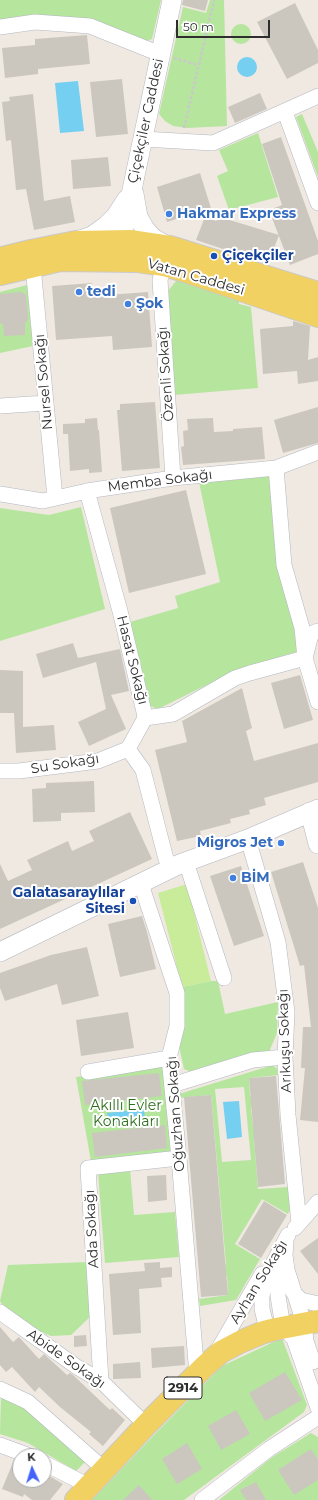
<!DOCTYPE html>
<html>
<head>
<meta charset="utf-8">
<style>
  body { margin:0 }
  #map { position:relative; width:318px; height:1500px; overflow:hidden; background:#efe9e1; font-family:Montserrat,sans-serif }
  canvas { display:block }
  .north { position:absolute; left:12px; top:1448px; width:40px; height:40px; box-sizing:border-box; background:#fff; border:1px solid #ababab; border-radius:50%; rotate:356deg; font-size:11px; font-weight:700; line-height:16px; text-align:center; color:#2e2e2e }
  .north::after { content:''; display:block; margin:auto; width:14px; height:18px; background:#4264fb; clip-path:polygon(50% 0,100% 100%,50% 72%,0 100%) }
  .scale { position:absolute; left:176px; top:20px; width:94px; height:18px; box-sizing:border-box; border:2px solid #2e2e2e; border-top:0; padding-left:5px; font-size:12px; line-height:14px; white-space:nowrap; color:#2e2e2e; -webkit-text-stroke:3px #fff; paint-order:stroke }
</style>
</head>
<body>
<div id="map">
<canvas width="318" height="1500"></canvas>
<div class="north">K</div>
<div class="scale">50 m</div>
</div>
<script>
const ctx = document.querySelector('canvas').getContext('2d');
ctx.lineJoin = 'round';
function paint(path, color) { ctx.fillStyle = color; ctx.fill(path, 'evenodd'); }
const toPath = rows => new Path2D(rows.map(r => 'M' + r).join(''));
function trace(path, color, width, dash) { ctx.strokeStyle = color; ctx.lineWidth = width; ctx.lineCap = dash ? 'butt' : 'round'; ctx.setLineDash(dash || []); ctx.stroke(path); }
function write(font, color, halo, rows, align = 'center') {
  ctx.font = font + ' Montserrat,sans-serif'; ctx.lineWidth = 4; ctx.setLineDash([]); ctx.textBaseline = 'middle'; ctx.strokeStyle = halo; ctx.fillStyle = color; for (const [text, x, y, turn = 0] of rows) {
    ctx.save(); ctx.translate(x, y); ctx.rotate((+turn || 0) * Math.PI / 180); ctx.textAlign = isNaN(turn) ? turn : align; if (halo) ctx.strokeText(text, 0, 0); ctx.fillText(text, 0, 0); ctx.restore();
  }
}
paint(toPath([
  [0,0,161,0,152,39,147,41,95,22,62,16,29,16,0,21],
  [210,0,224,0,227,126,187,128,173,126,165,121,159,114,183,7,206,13],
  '231 34a10 10 0 1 1 20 0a10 10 0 1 1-20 0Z',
  [302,114,318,152,318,177,296,117],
  [258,133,278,197,229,210,217,176,228,171,219,150],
  [180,276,239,294,239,304,251,307,258,388,174,395,168,291],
  [27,285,33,346,0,353,0,292],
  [269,474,272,481,277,564,299,646,296,652,239,669,158,709,150,706,130,622,178,608,175,596,220,582,199,482],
  [81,507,105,609,0,641,0,508,49,515],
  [211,981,218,981,225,1014,278,1002,277,1033,269,1052,198,1075,184,1069,179,1046,182,987],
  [273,1065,278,1070,279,1075,249,1078,250,1096,261,1096,251,1108,253,1126,263,1125,254,1138,258,1189,288,1187,290,1210,288,1214,262,1199,235,1244,260,1259,236,1300,200,1306,199,1299,228,1295,227,1276,216,1265,226,1264,211,1095,180,1098,179,1094],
  [244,1087,251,1160,222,1162,215,1089],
  [166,1066,175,1152,91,1161,76,1077],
  [130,1169,134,1215,175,1212,179,1257,105,1263,98,1172],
  [89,1262,91,1316,71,1335,51,1336,25,1325,5,1309,0,1301,8,1265],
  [282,1338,307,1405,304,1412,184,1500,92,1500,152,1437,222,1366],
  [1,1396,19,1404,85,1462,76,1471,28,1443,0,1434],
  [311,1433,318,1437,318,1500,219,1500,271,1458]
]), '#b6e59e');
paint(toPath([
  [187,884,211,981,182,987,158,893]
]), '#c9ec9a');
paint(toPath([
  '237 67a10 10 0 1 1 20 0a10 10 0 1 1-20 0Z',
  [78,81,84,131,60,133,55,83],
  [239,1101,242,1137,227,1139,223,1102],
  [144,1109,145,1119,109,1123,107,1113]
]), '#75cff0');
paint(toPath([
  [183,0,208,0,205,11,182,5],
  [295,3,318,50,318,63,287,79,257,22],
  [87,35,90,64,38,69,38,74,5,78,2,48,35,45,35,39],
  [122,79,128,134,96,137,90,82],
  [260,93,267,109,235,123,228,107],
  [33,94,44,201,70,196,75,222,34,230,26,189,16,190,11,140,6,141,2,102,10,101,9,97],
  [281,137,318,241,318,254,290,265,269,210,282,205,262,144],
  [108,157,111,186,73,189,71,160],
  [200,173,215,221,223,218,279,235,268,264,196,240,208,209,167,222,157,187],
  [92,283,93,296,148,292,152,347,113,350,112,336,56,340,52,286],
  [21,292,26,295,28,320,25,323,25,335,4,336,3,324,0,323,0,294],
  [293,321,310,326,308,360,318,357,318,381,298,384,297,371,263,374,260,329,293,326],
  [155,402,160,468,122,471,117,410,120,410,120,404],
  [318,407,318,443,283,453,274,420],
  [97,418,98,430,99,430,102,472,89,473,89,469,70,471,68,434,63,434,63,424,85,423,85,419],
  [213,418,214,432,233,431,233,429,262,427,265,459,183,465,181,447,184,446,183,431,188,430,187,419],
  [186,490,206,574,129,593,110,508],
  [73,643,78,658,120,649,129,691,111,695,126,729,89,746,78,722,106,709,96,662,43,678,36,654],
  [0,670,23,671,23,727,54,725,56,750,16,753,14,713,0,713],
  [300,675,313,720,284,729,271,683],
  [242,688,252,728,246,731,254,761,318,743,318,782,264,798,266,805,249,810,250,814,230,819,231,823,200,831,201,836,177,841,155,750,187,742,182,721],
  [94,781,95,812,61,813,61,821,33,822,32,789,46,788,46,783],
  [130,812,152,859,0,929,0,864,8,881,32,870,27,860,68,841,72,851,94,841,89,831],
  [303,862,318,908,318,1122,300,1120,305,1068,301,1068,303,1027,311,1027,304,965,300,966,271,872],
  [241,866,264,936,234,946,210,876],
  [142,916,147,932,156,969,120,977,108,924],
  [87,947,99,996,62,1005,57,984,5,1001,0,988,0,973,51,955],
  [128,1012,134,1048,81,1056,76,1020],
  [159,1073,162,1096,85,1105,82,1081],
  [276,1076,285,1184,258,1187,249,1078],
  [211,1095,228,1295,201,1297,184,1097],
  [165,1125,167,1148,95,1157,92,1133],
  [166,1175,167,1200,148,1202,147,1176],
  [264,1201,287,1215,261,1258,238,1244],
  [318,1238,318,1274,300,1251],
  [160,1262,160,1268,172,1267,172,1277,161,1278,162,1287,139,1289,141,1333,113,1335,109,1274,145,1271,144,1263],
  [0,1327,13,1342,19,1337,39,1359,44,1354,67,1375,70,1373,73,1375,110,1410,112,1408,125,1420,103,1446,89,1434,91,1432,60,1407,39,1387,35,1392,12,1367,6,1372,0,1365],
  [86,1335,87,1346,74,1347,74,1336],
  [184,1346,185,1365,152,1368,151,1348],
  [140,1362,141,1378,113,1379,113,1364],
  [285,1372,302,1400,265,1421,249,1393],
  [236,1410,250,1434,221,1450,208,1426],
  [187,1443,202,1469,177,1484,162,1459],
  [311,1449,318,1460,318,1480,294,1495,278,1470],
  [14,1460,20,1462,20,1480,44,1480,46,1474,63,1484,50,1500,32,1500,24,1494,23,1497,2,1489],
  [256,1482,266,1500,246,1500,240,1490],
  [139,1485,152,1500,123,1500]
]), '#cbc7bf');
const minor = toPath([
  [0,27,35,22,90,26,160,54],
  [285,112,318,203],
  [143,139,213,143,318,96],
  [167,256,160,280,173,478],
  [33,266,55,498],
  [0,406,46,403],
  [276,468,284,565,302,628,305,658,318,702],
  [87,491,120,611,144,712,145,718,128,749],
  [0,494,43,501,87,491,173,478,276,468,318,452],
  [145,718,173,714,235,678,250,673,305,658,311,634,318,631],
  [128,749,143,770,166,859,173,867],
  [0,771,19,771,98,761,128,749],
  [248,839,278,942,287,1012,285,1057,288,1115,299,1223],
  [186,862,224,978],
  [141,884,177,993,177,1026,169,1058,179,1158,197,1375],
  [88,1072,169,1058],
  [172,1085,253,1060,285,1057],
  [295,1228,318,1202],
  [288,1235,273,1264,265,1283,262,1296,262,1309,265,1321,269,1327,287,1331,294,1339,318,1408],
  [286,1242,285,1255,287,1270,304,1323,306,1341,313,1362],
  [293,1292,301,1300,318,1304],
  [0,1312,77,1367,101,1381,146,1425],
  [276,1329,280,1327,282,1321,278,1296,280,1259],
  [215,1355,262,1274],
  [101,1381,88,1168,179,1158],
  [0,1389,28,1402,105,1470],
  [0,1445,30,1456],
  [44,1463,89,1486],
  [202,1500,269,1449,318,1417]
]);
const tertiary = toPath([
  [134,194,138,217,145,229,153,238,169,247],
  [77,241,92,236,106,226,116,216,127,199],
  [120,255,121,242,172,0],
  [310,812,318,844],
  [0,952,180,864,248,839,318,809]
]);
const primary = toPath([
  [3,258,31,251,76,242,130,241,170,247,318,293],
  [0,274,60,260,137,261,164,265,188,272,318,316],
  [76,1500,146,1425,205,1366,221,1352,240,1342,264,1332,276,1329,318,1321]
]);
trace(minor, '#b4b7c1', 16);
trace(tertiary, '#b4b7c1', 20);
trace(primary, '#c9c9c9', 24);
trace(toPath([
  [174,58,198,65],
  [184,128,214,0]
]), '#c9c9c9', 2.5, [3, 2]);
trace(minor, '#fff', 15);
trace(tertiary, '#fff', 19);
trace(primary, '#f2d163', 22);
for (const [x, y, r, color] of [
  [169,214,4,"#3f7fe0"],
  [214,256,4,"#1a4fb4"],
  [79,292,4,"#3f7fe0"],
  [128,304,4,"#3f7fe0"],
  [281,843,4,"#3f7fe0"],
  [233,878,4,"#3f7fe0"],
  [133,901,4,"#1a4fb4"]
]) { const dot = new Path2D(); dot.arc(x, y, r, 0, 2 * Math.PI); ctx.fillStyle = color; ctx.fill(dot); trace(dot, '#fff', 1.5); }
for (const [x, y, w] of [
  [183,1388,38]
]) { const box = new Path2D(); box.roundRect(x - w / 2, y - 11, w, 22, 3); ctx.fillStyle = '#fff'; ctx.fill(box); trace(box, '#2e2e2e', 1); }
write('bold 13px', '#2e2e2e', null, [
  ["2914",183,1388]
]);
write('14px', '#2e2e2e', '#fff', [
  ["Çiçekçiler Caddesi",146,121,-78],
  ["Vatan Caddesi",196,277,16],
  ["Özenli Sokağı",166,374,-94],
  ["Nursel Sokağı",44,382,-95],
  ["Memba Sokağı",160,481,-7],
  ["Hasat Sokağı",132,660,76],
  ["Su Sokağı",65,764,-9],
  ["Arıkuşu Sokağı",285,1041,-92],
  ["Oğuzhan Sokağı",176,1114,-94],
  ["Ada Sokağı",92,1229,-93],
  ["Ayhan Sokağı",259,1282,-58],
  ["Abide Sokağı",66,1359,35]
]);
write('bold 14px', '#366cbe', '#fff', [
  ["Hakmar Express",177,214],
  ["tedi",87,292],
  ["Şok",136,304],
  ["Migros Jet",273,843,"right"],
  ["BİM",241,878]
], 'left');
write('bold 14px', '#164399', '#fff', [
  ["Çiçekçiler",222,256],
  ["Galatasaraylılar",125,893,"right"],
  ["Sitesi",125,909,"right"]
], 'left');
write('14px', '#2c6e1b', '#fff', [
  ["Akıllı Evler",126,1106],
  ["Konakları",126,1122]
]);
</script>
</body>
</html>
